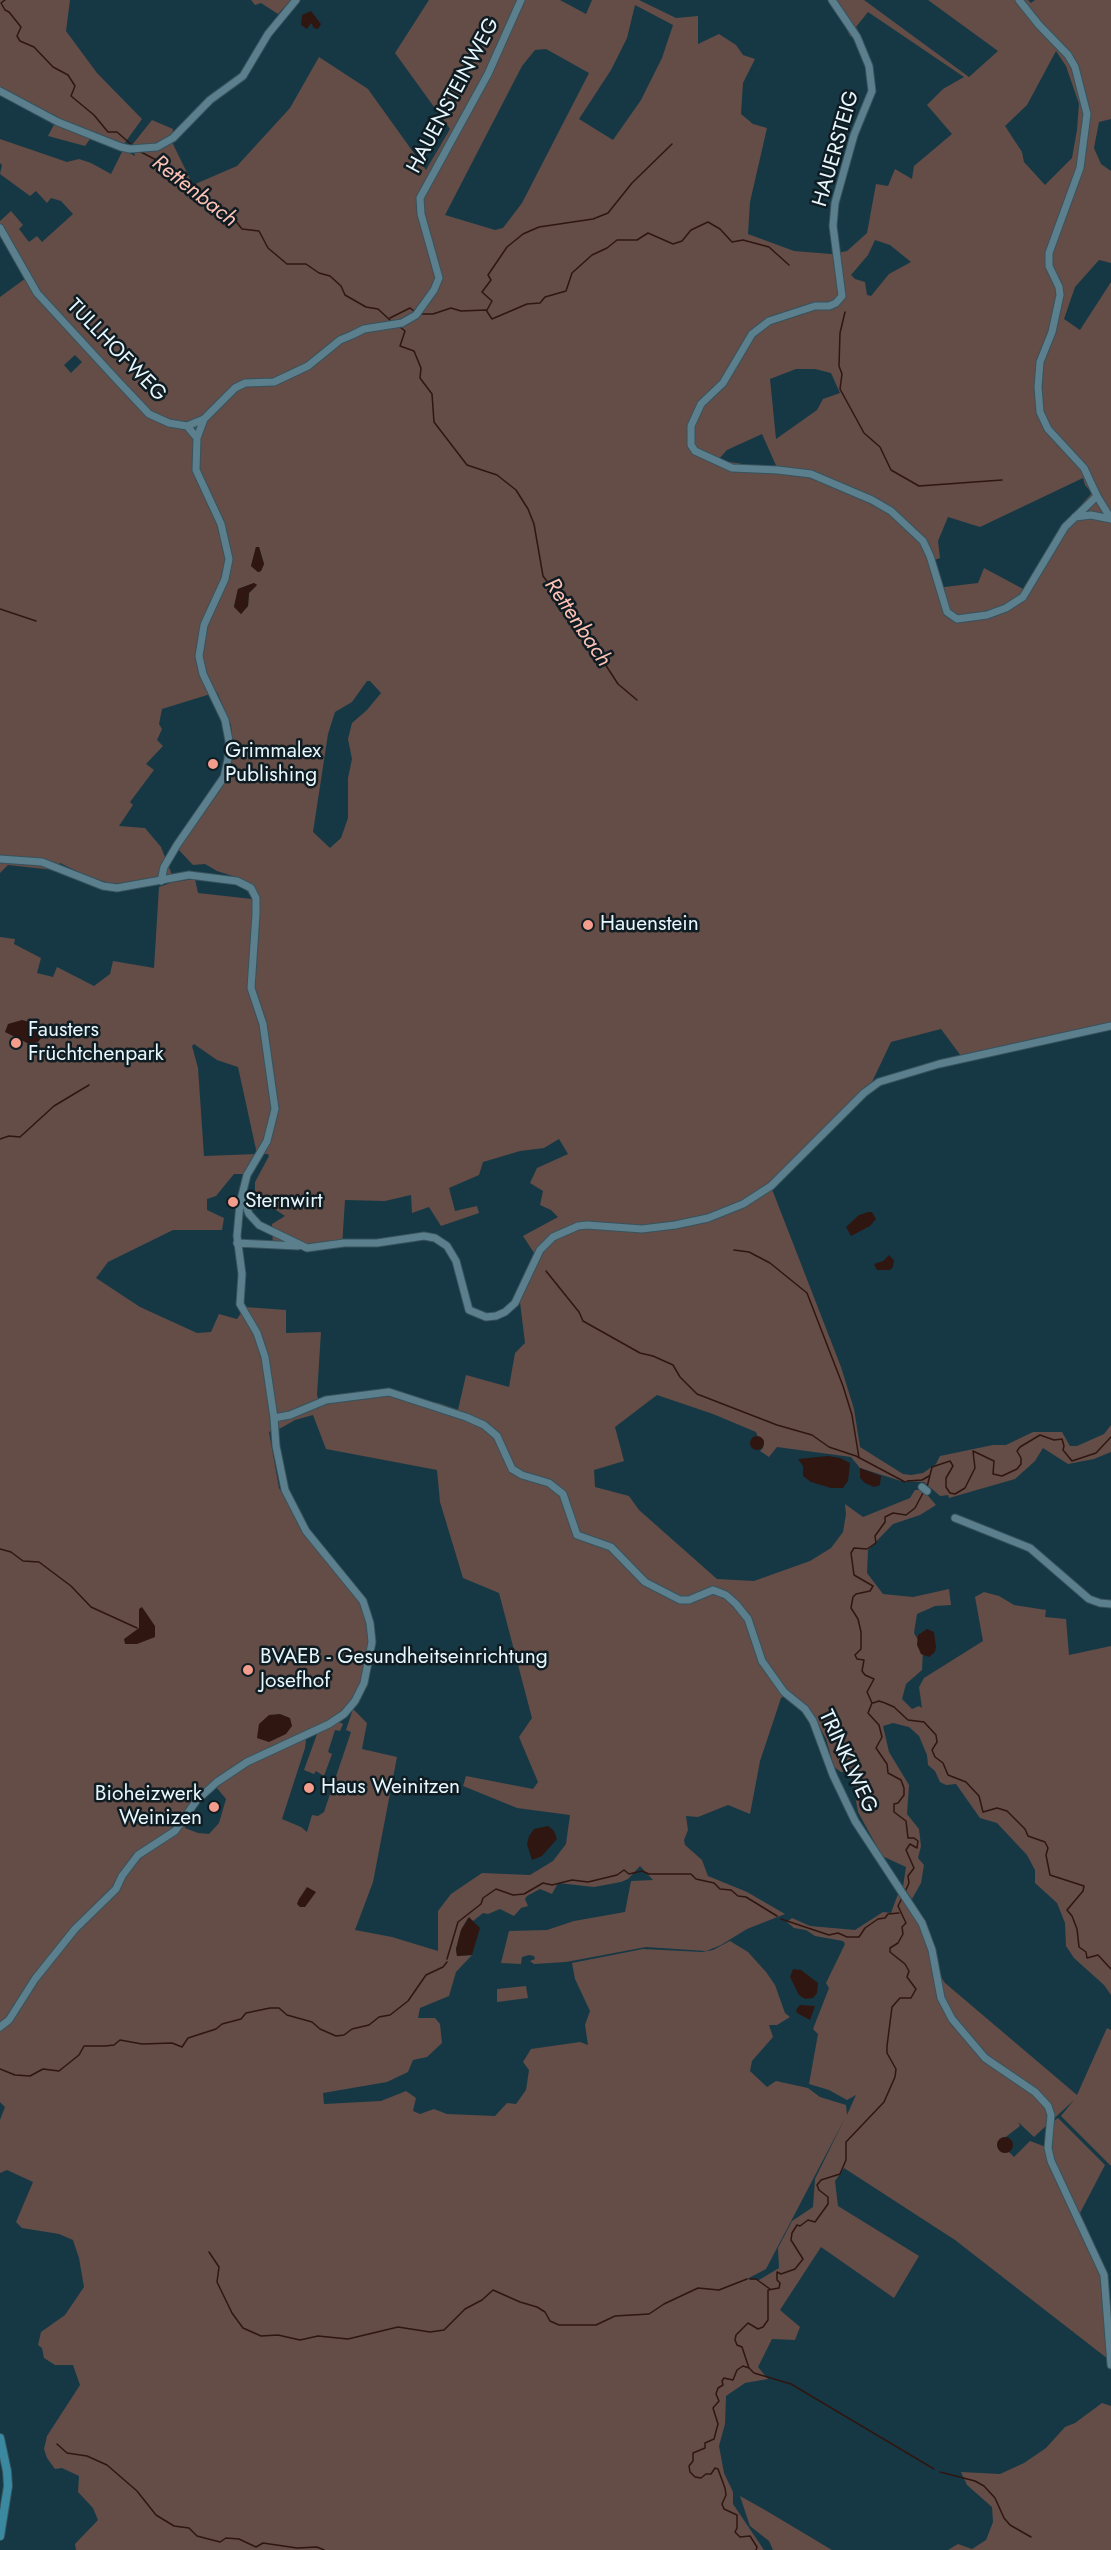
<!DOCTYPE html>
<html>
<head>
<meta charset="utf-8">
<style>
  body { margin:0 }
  canvas { display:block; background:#153844 }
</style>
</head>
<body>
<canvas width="1111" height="2550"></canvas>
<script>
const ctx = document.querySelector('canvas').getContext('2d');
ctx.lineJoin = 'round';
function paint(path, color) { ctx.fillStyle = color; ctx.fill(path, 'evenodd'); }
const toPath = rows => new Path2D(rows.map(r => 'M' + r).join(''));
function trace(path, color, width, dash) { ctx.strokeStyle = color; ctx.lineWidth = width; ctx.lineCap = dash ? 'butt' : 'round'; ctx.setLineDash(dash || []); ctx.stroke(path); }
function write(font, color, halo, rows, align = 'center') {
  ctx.font = font + ' Jost,sans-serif'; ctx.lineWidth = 5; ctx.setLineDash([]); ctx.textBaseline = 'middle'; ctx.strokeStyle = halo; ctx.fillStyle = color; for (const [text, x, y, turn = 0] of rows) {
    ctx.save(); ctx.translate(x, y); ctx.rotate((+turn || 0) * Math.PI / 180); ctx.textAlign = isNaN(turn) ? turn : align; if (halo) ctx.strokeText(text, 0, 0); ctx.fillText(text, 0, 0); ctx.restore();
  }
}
paint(toPath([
  [0,0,70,0,66,31,97,73,142,119,124,144,95,132,85,146,48,136,58,117,0,88],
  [251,0,291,0,278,14,261,3,255,5],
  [429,0,560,0,586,14,592,0,639,0,676,18,698,16,698,44,719,34,736,45,743,55,755,59,743,83,741,114,753,124,767,128,750,202,748,234,794,251,831,254,847,251,867,233,876,184,888,186,895,169,912,179,914,166,952,134,927,105,943,89,964,77,868,12,856,27,864,42,850,36,842,20,828,0,864,0,969,77,998,51,928,0,1028,0,1031,3,1035,0,1111,0,1111,119,1099,122,1094,148,1101,164,1111,171,1111,263,1099,260,1075,287,1064,319,1080,330,1111,282,1111,1024,961,1056,941,1029,891,1042,872,1082,770,1184,841,1367,854,1409,860,1447,903,1474,911,1475,923,1473,936,1464,940,1456,993,1445,1006,1445,1033,1432,1062,1432,1070,1446,1077,1446,1104,1434,1111,1425,1111,1452,1094,1459,1068,1464,1043,1448,1035,1461,1015,1479,949,1498,948,1495,940,1496,924,1482,901,1481,860,1468,851,1457,777,1447,769,1457,760,1451,763,1448,764,1440,758,1437,756,1432,713,1414,657,1395,615,1427,624,1461,594,1470,595,1487,629,1496,639,1510,717,1579,754,1581,810,1561,831,1548,843,1532,846,1514,845,1504,863,1517,910,1498,915,1490,923,1490,936,1505,920,1515,893,1524,868,1550,867,1573,883,1594,913,1597,949,1589,951,1605,935,1606,917,1614,914,1633,923,1649,922,1670,906,1684,902,1699,912,1709,919,1706,922,1708,919,1687,924,1678,983,1641,975,1597,984,1592,999,1596,1014,1605,1046,1610,1045,1617,1066,1619,1069,1655,1111,1646,1111,1995,1104,1985,1074,1958,1066,1946,1065,1923,1057,1903,1035,1883,1035,1870,1027,1855,997,1823,980,1818,956,1784,946,1785,940,1782,935,1771,928,1765,927,1755,919,1736,909,1727,893,1723,883,1726,889,1752,909,1785,907,1814,919,1829,921,1846,918,1858,924,1865,921,1883,912,1899,903,1887,906,1867,882,1856,858,1812,855,1795,857,1773,841,1772,834,1767,826,1739,812,1713,789,1693,781,1698,760,1761,750,1814,728,1805,698,1817,686,1816,688,1830,684,1840,685,1845,702,1860,708,1876,747,1892,785,1914,747,1929,721,1945,706,1951,646,1947,566,1962,534,1964,530,1961,535,1959,534,1956,529,1955,522,1957,521,1964,501,1963,509,1931,547,1930,574,1921,625,1912,631,1881,653,1880,640,1866,628,1879,621,1882,594,1887,558,1883,552,1894,540,1889,527,1896,525,1899,528,1906,521,1908,514,1916,500,1909,488,1914,483,1913,473,1921,468,1918,461,1930,456,1949,457,1956,472,1955,456,1972,449,1996,420,2008,418,2018,435,2018,440,2024,442,2043,427,2057,413,2060,408,2072,387,2082,323,2093,324,2104,381,2101,406,2091,416,2098,413,2111,420,2114,434,2109,447,2114,495,2116,507,2103,516,2104,526,2090,529,2070,523,2062,531,2049,580,2042,588,2045,585,2025,590,2011,575,1979,572,1963,643,1949,702,1952,713,1950,730,1941,748,1952,766,1972,775,1985,785,2013,790,2017,777,2025,769,2025,773,2037,752,2061,750,2071,767,2087,776,2081,808,2088,820,2097,846,2105,847,2115,856,2095,847,2100,829,2090,809,2084,818,2034,813,2029,829,1988,826,1983,845,1944,843,1941,815,1936,806,1930,794,1928,787,1922,792,1918,810,1926,855,1930,883,1912,891,1913,898,1894,924,1931,940,1998,943,2009,957,2030,959,2027,942,1998,930,1936,914,1905,931,1936,939,1974,945,1983,1077,2095,1107,2028,1111,2030,1111,2166,1061,2116,1074,2100,1034,2137,1018,2122,1020,2126,1003,2139,1005,2148,1014,2157,1030,2141,1046,2147,1054,2176,1076,2218,1104,2279,1108,2359,955,2240,844,2168,835,2181,838,2206,919,2256,894,2298,821,2247,780,2310,800,2327,795,2340,772,2339,758,2367,768,2379,745,2383,726,2396,725,2424,719,2446,724,2473,733,2492,733,2504,764,2550,76,2550,75,2544,98,2520,93,2508,78,2492,79,2476,62,2468,55,2469,47,2458,44,2449,47,2436,80,2385,73,2365,55,2365,44,2358,42,2348,38,2345,41,2332,65,2315,84,2287,79,2258,73,2240,59,2234,22,2228,16,2222,33,2182,7,2170,0,2173,0,2120,5,2107,0,2102,0,937,15,939,14,944,41,958,37,973,53,977,57,967,94,986,110,974,113,961,154,968,159,887,173,882,195,879,198,893,252,899,239,878,217,871,205,864,193,865,178,849,219,792,228,772,233,747,231,725,217,692,162,709,159,724,162,729,157,740,163,746,146,764,154,770,130,802,133,805,119,826,145,828,161,847,172,875,153,881,112,884,87,876,60,863,54,870,8,865,0,873,0,297,26,278,0,232,0,221,11,211,23,225,19,229,29,242,37,236,42,242,73,214,61,201,51,198,47,203,36,191,30,196,0,174,2,165,0,163,0,139,67,162,79,159,91,163,111,174,123,150,135,156,132,145,152,120,173,129,172,142,193,185,237,166,290,108,319,57,368,89,426,170,450,129,395,53],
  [635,5,673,25,662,58,641,100,613,140,579,119,611,70,627,38],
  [546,49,589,73,522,203,503,228,495,230,445,215,522,66,535,50],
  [1056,51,1066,66,1079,104,1077,130,1072,158,1045,185,1024,162,1022,152,1005,126,1027,105],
  [875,240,890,245,911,262,889,274,871,296,867,295,865,282,855,279,851,275,868,255],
  [75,355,82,362,71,373,64,365],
  [796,369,815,369,831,373,840,393,823,399,817,410,776,439,770,379],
  [762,434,778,470,718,460,727,450],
  [1083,478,1085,485,1092,493,1063,525,1025,590,984,568,978,583,936,588,929,562,940,558,938,541,948,517,980,527],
  [256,547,259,547,264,564,261,571,258,572,251,566],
  [254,583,257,585,249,593,248,606,241,614,234,606,238,589],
  [367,681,370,681,381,693,367,710,352,723,348,739,352,759,348,778,348,818,341,838,330,848,313,832,328,734,335,712,352,702],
  [194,1044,217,1060,238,1067,257,1154,204,1156,198,1068,192,1046],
  [559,1139,568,1154,537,1168,530,1183,543,1191,540,1205,551,1210,558,1217,523,1236,538,1259,520,1302,525,1343,515,1353,509,1387,466,1375,458,1410,439,1403,386,1395,320,1405,317,1395,321,1332,286,1333,286,1310,245,1307,237,1319,219,1314,211,1332,197,1333,140,1307,96,1278,108,1262,173,1230,222,1230,224,1218,207,1210,207,1199,216,1196,234,1174,243,1174,257,1154,268,1154,269,1156,255,1182,255,1196,285,1216,272,1224,273,1247,320,1249,342,1247,345,1200,385,1201,411,1195,412,1213,429,1207,441,1226,479,1213,477,1206,455,1211,449,1188,479,1175,483,1162,520,1151,544,1148],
  [313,1415,326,1449,437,1470,440,1502,463,1578,499,1593,532,1718,519,1737,538,1782,533,1789,466,1776,463,1786,517,1808,570,1815,566,1844,553,1861,530,1875,482,1873,451,1894,438,1911,438,1951,392,1937,355,1930,373,1882,397,1757,362,1749,367,1723,353,1709,346,1730,351,1732,324,1812,318,1816,312,1815,307,1832,301,1827,282,1819,305,1748,306,1740,303,1738,247,1765,220,1784,217,1788,226,1799,219,1823,209,1834,198,1833,185,1828,190,1810,197,1800,217,1783,247,1762,329,1724,344,1714,360,1694,368,1672,372,1642,370,1623,363,1601,304,1528,279,1488,269,1432,281,1428,295,1420],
  [845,2118,815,2179,813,2207,792,2221,778,2248,779,2268,759,2280,747,2279,766,2269],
  [337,1721,343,1724,340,1731,335,1730,328,1752,332,1754,324,1776,316,1771,314,1774,304,1770,317,1734],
  [526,1986,528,1998,497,2002,497,1989],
  [1058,2118,1105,2165,1079,2215,1056,2169,1050,2149,1053,2122],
  [1102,2403,1111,2406,1111,2550,948,2550,958,2544,972,2549,986,2540,993,2522,992,2507,967,2485,961,2472,1000,2474,1024,2463,1046,2448,1065,2427,1075,2423],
  [740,2496,765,2510,832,2550,773,2550,769,2541,750,2526]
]), '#644c47');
paint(toPath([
  [311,11,321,24,318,29,314,28,311,23,307,29,301,25,302,15],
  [256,547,259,547,264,564,261,571,258,572,251,566],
  [254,583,257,585,249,593,248,606,241,614,234,607,238,589],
  [22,1020,33,1023,41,1029,42,1037,38,1042,29,1044,5,1032,8,1024],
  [868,1212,872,1212,876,1219,870,1226,851,1236,846,1227,859,1215],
  [889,1255,894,1260,893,1267,890,1270,877,1270,874,1264,883,1261],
  '750 1443a7 7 0 1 1 14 0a7 7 0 1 1-14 0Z',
  [828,1456,840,1458,850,1463,848,1481,843,1488,831,1488,811,1482,803,1476,803,1466,798,1459],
  [860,1468,881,1476,880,1485,874,1487,865,1483,860,1478],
  [142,1607,155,1626,155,1637,137,1644,125,1644,124,1639,139,1628,139,1609],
  [927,1629,934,1632,936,1647,935,1652,929,1657,921,1654,917,1645,918,1635],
  [280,1714,290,1718,292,1726,286,1734,269,1742,257,1738,259,1724,269,1715],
  [548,1826,554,1831,557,1839,542,1856,532,1860,527,1844,529,1836,534,1829],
  [307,1887,316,1892,305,1907,300,1907,297,1904,299,1899],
  [469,1917,480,1928,472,1955,457,1956,456,1949,461,1930],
  [793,1969,801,1970,818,1983,817,1993,813,1998,805,1999,799,1995,790,1977],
  [800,2005,815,2006,810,2020,797,2013,796,2010],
  '997 2145a8 8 0 1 1 16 0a8 8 0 1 1-16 0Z'
]), '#2f1611');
trace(toPath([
  [5,0,1,3,5,10,9,12,21,27,17,36,20,41,34,47,53,67,68,75,75,86,71,96,94,115,108,132,117,132,133,146],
  [139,151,162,163,177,182,202,204,231,215,242,229,259,231,268,248,287,264,306,264,319,273,330,276,341,286,345,295,366,307,378,309,391,321],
  [487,310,492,301,482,292,491,280,488,275,507,247,523,234,539,227,593,219,608,213,632,183,672,144],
  [845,312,840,333,839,366,842,374,840,389,864,433,880,447,891,470,919,486,1002,480],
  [422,314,433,314,451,308,461,311,486,310,492,319,527,304,540,303,545,297,566,291,572,273,592,255,607,248,617,240,637,240,648,233,673,244,682,241,691,230,708,222,720,229,732,242,743,240,769,247,789,265],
  [390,318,410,308,414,311],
  [400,327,405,331,400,346,414,351,421,368,420,378,432,394,434,422,467,465,497,475,516,490,528,509,534,524,543,576,579,624,618,684,637,700],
  [0,609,36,621],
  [0,1139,9,1136,20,1137,54,1106,89,1085],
  [734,1250,749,1252,770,1263,807,1293,843,1386,852,1415,859,1458],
  [546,1271,579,1312,583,1321,640,1353,653,1356,673,1365,680,1377,697,1394,777,1425,812,1435,829,1447,856,1456,905,1482],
  [907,1481,922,1480,929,1476],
  [927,1487,932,1467,950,1461,953,1466,946,1478,946,1487,950,1493,955,1494,965,1488,975,1468,973,1451,994,1461,993,1474,1002,1476,1017,1469,1021,1464,1021,1458,1017,1451,1020,1447,1040,1435,1054,1440,1062,1439,1064,1446,1063,1450,1072,1461,1096,1453,1111,1437],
  [0,1549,11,1552,23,1561,39,1562,71,1586,91,1607,137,1628],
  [873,1703,879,1701,885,1703,894,1707,908,1720,924,1722,936,1735,937,1742,932,1750,935,1757,943,1763,948,1775,966,1782,979,1796,983,1812,997,1808,1007,1811,1025,1829,1028,1836,1045,1842,1048,1848,1046,1855,1050,1875,1084,1886,1083,1891,1067,1910,1072,1916,1077,1929,1079,1947,1086,1952,1087,1958,1098,1955,1111,1969],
  [904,1894,909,1883,908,1876,914,1868,906,1850,910,1844,917,1848,918,1841,914,1838,908,1838,906,1821,894,1812,894,1804,898,1803,904,1795,904,1788,901,1780,888,1773,887,1764,876,1748,882,1737,879,1725,868,1713,872,1703,867,1692,874,1679,865,1675,862,1671,864,1660,857,1659,855,1655,861,1649,861,1632,858,1619,851,1608,853,1597,856,1594,870,1591,873,1586,854,1575,851,1553,854,1548,867,1549,876,1543,875,1536,885,1522,885,1517,893,1513,906,1515,915,1508,924,1491],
  [781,1919,829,1935,838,1933,847,1937,859,1937,865,1928,878,1919,885,1918,888,1914,899,1913],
  [447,1959,458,1922,481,1904,483,1898,496,1889,513,1895,524,1894,543,1883,552,1885,572,1880,588,1882,617,1875,624,1870,629,1874,642,1871,649,1874,691,1874,696,1879,714,1883,720,1889,731,1890,738,1896,746,1897,777,1916],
  [0,2069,15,2075,30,2076,43,2069,59,2071,79,2055,84,2046,105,2046,114,2045,120,2040,142,2044,172,2043,182,2047,188,2038,216,2029,222,2024,241,2019,246,2013,270,2008,279,2008,287,2015,312,2022,320,2029,336,2036,344,2035,352,2029,369,2025,379,2017,390,2015,408,2001,426,1975,443,1967,447,1962],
  [209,2252,219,2267,217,2282,232,2313,243,2328,261,2336,278,2335,300,2340,318,2336,348,2339,398,2327,430,2332,444,2330,465,2309,482,2300,493,2290,520,2302,537,2307,545,2312,550,2321,559,2325,596,2325,615,2316,649,2314,664,2304,698,2288,719,2290,747,2279],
  [750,2279,756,2279,770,2289],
  [749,2368,754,2373,791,2384,934,2469],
  [57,2444,67,2453,87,2456,107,2465,137,2491,156,2515,174,2526,189,2528,197,2536,220,2542,226,2538,239,2539,256,2547,263,2543,297,2548,317,2547,324,2550],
  [940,2472,975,2481,984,2486,995,2498,1004,2518,1010,2525,1031,2537],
  [756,2550,757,2547,750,2536,740,2537,735,2532,737,2528,737,2515,724,2509,722,2504,726,2495,725,2488,718,2469,715,2468,711,2474,706,2474,701,2478,695,2477,690,2472,689,2466,693,2461,693,2453,705,2448,705,2443,714,2439,718,2424,713,2408,719,2401,716,2394,718,2388,723,2385,722,2381,724,2378,733,2380,737,2370,743,2366,749,2368,742,2347,737,2345,735,2340,736,2335,748,2323,758,2329,763,2327,768,2320,768,2290,779,2288,780,2283,777,2280,777,2272,781,2274,795,2269,803,2259,791,2240,792,2233,797,2225,800,2226,808,2220,815,2222,828,2204,828,2197,819,2190,817,2185,821,2180,840,2174,846,2160,846,2142,884,2102,895,2077,896,2069,887,2053,887,2046,892,2007,900,1998,911,1998,916,1989,907,1977,909,1971,905,1964,890,1952,890,1948,898,1943,903,1934,902,1927,906,1923,898,1906,902,1898]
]), '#2f1611', 1.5);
const minor = toPath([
  [832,0,857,37,869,66,872,91,854,135,835,203,833,226,842,296,836,303,829,306,815,306,769,321,752,334,723,383,701,404,691,426,691,445,695,451,732,468,778,470,811,474,872,500,891,511,923,541,930,556,947,612,957,619,987,615,1006,608,1023,597,1065,527,1097,496],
  [1019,0,1039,25,1068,55,1075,67,1087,114,1080,168,1049,253,1049,266,1059,287,1060,295,1052,332,1040,362,1038,387,1040,412,1048,429,1084,468,1097,496,1111,519],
  [0,91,58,122,121,147,130,149,157,147,173,138,210,100,243,76,268,34,296,0],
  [0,228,37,293,117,380,149,414,169,423,187,426,197,438],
  [187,426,204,419,235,388,245,383,274,382,308,366,340,340,352,335,364,329,402,323,416,315,434,290,439,278,421,214,420,198,488,74,521,0],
  [1075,517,1091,515,1111,519],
  [0,859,42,862,103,886,117,888,189,875,237,881,251,888,256,898,256,914,251,988,263,1024,275,1109,267,1141,247,1175,240,1203,237,1236,242,1274,240,1304,257,1333,265,1357,274,1418,276,1446,285,1490,306,1531,363,1601,370,1623,372,1642,364,1683,355,1701,344,1714,329,1724,247,1762,217,1782,197,1800,175,1831,138,1855,122,1876,116,1889,75,1929,35,1979,9,2020,0,2027],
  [161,881,164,867,177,845,224,777,228,759,229,741,225,720,203,674,199,656,204,625,225,579,229,559,221,524,196,470,197,438,204,419],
  [242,1195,249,1214,259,1225,307,1248,344,1243,377,1243,424,1236,435,1238,447,1246,456,1261,469,1310,486,1317,496,1316,505,1312,515,1303,540,1250,553,1237,578,1226,587,1225,642,1229,675,1225,708,1218,743,1204,771,1186,864,1093,879,1082,939,1064,1111,1026],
  [237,1243,298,1246],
  [274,1418,290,1415,326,1400,389,1392,466,1417,484,1425,497,1436,512,1469,522,1475,549,1483,563,1494,577,1535,611,1547,645,1582,680,1600,689,1600,713,1590,726,1595,736,1604,748,1619,762,1661,784,1692,805,1709,813,1721,833,1775,855,1821,922,1923,932,1950,941,1998,952,2019,985,2058,1035,2092,1048,2106,1051,2115,1048,2148,1051,2161,1104,2275,1111,2365],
  [922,1487,927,1491],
  [955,1518,1030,1548,1089,1599,1100,1603,1111,1604]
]);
const major = toPath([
  [0,2438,7,2471,8,2486,0,2536]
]);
trace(minor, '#37535d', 9);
trace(major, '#37535d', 10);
trace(minor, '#5b7f8d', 7);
trace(major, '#3b89a1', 8);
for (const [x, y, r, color] of [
  [213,764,6,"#f49d8c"],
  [588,925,6,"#f49d8c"],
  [16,1043,6,"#f49d8c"],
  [233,1202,6,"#f49d8c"],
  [248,1670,6,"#f49d8c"],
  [309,1788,6,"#f49d8c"],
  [214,1807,6,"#f49d8c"]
]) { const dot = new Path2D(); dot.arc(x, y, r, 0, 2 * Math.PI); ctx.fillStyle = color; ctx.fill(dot); trace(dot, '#0f1d23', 2); }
write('21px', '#e7f7fd', '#0f1d23', [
  ["HAUENSTEINWEG",454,96,-62],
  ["HAUERSTEIG",837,149,-74],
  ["TULLHOFWEG",116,351,46],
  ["TRINKLWEG",847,1762,65]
]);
write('21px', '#e7f7fd', '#0f1d23', [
  ["Grimmalex",225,752],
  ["Publishing",225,776],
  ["Hauenstein",600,925],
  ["Fausters",28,1031],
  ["Früchtchenpark",28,1055],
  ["Sternwirt",245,1202],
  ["BVAEB - Gesundheitseinrichtung",260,1658],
  ["Josefhof",260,1682],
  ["Haus Weinitzen",321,1788],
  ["Bioheizwerk",202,1795,"right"],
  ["Weinizen",202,1819,"right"]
], 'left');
write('italic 22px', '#fdc1b5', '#0f1d23', [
  ["Rettenbach",194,192,38],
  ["Rettenbach",577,623,56]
]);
</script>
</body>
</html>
